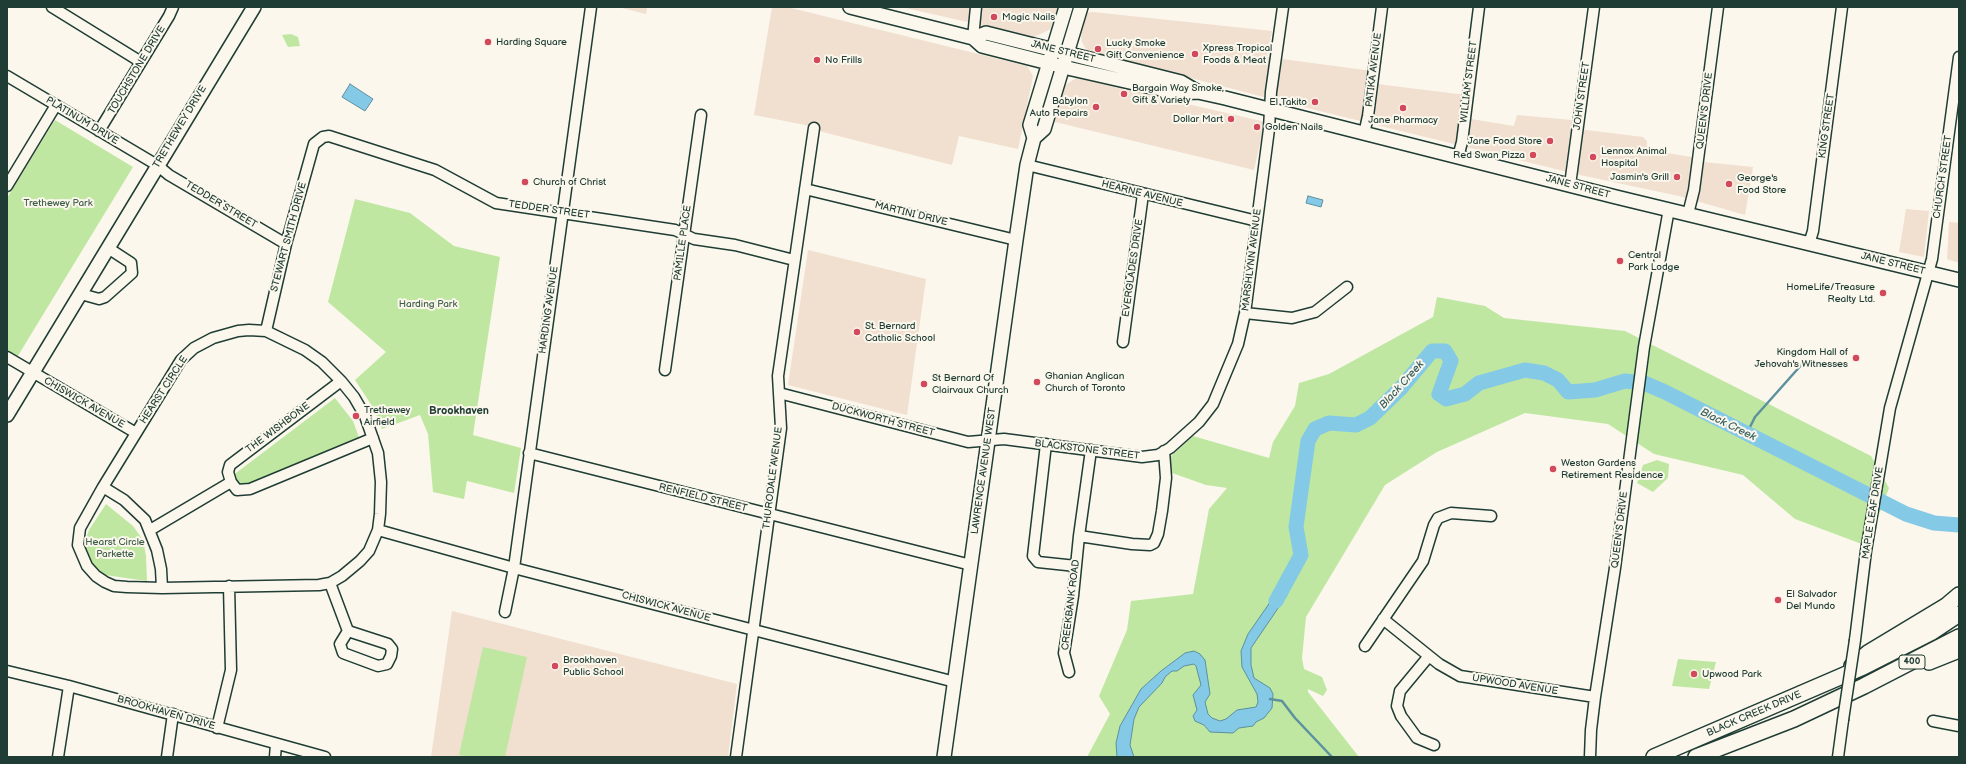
<!DOCTYPE html>
<html>
<head>
<meta charset="utf-8">
<style>
  body { margin:0 }
  #map { position:relative; width:1966px; height:764px; overflow:hidden; background:#fbf7ec; font-family:"Balsamiq Sans",sans-serif }
  canvas { display:block }
  .frame { position:absolute; inset:0; border:8px solid #1f3d34; pointer-events:none }
</style>
</head>
<body>
<div id="map">
<canvas width="1966" height="764"></canvas>
<div class="frame"></div>
</div>
<script>
const ctx = document.querySelector('canvas').getContext('2d');
ctx.lineJoin = 'round';
function paint(path, color) { ctx.fillStyle = color; ctx.fill(path, 'evenodd'); }
const toPath = rows => new Path2D(rows.map(r => 'M' + r).join(''));
function trace(path, color, width, dash) { ctx.strokeStyle = color; ctx.lineWidth = width; ctx.lineCap = dash ? 'butt' : 'round'; ctx.setLineDash(dash || []); ctx.stroke(path); }
function write(font, color, halo, rows, align = 'center') {
  ctx.font = font + ' "Balsamiq Sans",sans-serif'; ctx.lineWidth = 4; ctx.setLineDash([]); ctx.textBaseline = 'middle'; ctx.strokeStyle = halo; ctx.fillStyle = color; for (const [text, x, y, turn = 0] of rows) {
    ctx.save(); ctx.translate(x, y); ctx.rotate((+turn || 0) * Math.PI / 180); ctx.textAlign = isNaN(turn) ? turn : align; if (halo) ctx.strokeText(text, 0, 0); ctx.fillText(text, 0, 0); ctx.restore();
  }
}
paint(toPath([
  [618,7,647,7,646,14],
  [772,7,787,7,1027,66,1033,76,1018,149,959,136,952,165,823,132,805,125,754,115],
  [901,7,1058,7,1051,29,1034,37],
  [1093,12,1272,31,1267,57,1380,72,1377,84,1474,96,1471,119,1514,126,1517,115,1572,120,1570,128,1643,137,1647,141,1647,150,1692,157,1704,162,1753,167,1745,215,1679,196,1580,175,1279,101,1087,51,1082,42,1080,29,1085,13],
  [1076,78,1265,122,1254,170,1055,122,1064,86],
  [1906,209,1929,211,1924,257,1899,252],
  [1949,222,1959,223,1959,263,1947,259],
  [808,250,926,279,907,415,788,385],
  [452,611,737,684,728,757,431,757]
]), '#f1dfd0');
paint(toPath([
  [291,34,298,37,300,46,288,47,282,35],
  [55,120,133,167,16,359,7,353,7,198],
  [355,199,410,213,454,246,500,257,473,435,521,448,514,493,467,481,464,499,433,492,428,434,420,415,382,429,374,409,355,380,386,352,328,302],
  [1437,297,1485,306,1504,318,1625,331,1871,456,1889,488,1867,546,1795,519,1743,475,1654,454,1608,424,1525,413,1437,452,1385,485,1306,617,1302,658,1304,669,1322,677,1327,690,1323,696,1308,689,1308,692,1359,757,1087,757,1110,714,1099,696,1127,630,1131,601,1193,594,1209,509,1227,488,1206,485,1158,468,1193,436,1269,458,1273,442,1295,406,1299,383,1329,374,1433,317],
  [335,398,353,421,361,443,245,487,235,486,232,476],
  [1657,460,1669,464,1668,478,1653,492,1637,483,1643,465],
  [106,504,133,526,143,540,146,556,147,581,105,575,96,568,86,555,85,541,89,530],
  [483,647,527,657,505,757,469,757,459,755],
  [1678,659,1716,662,1709,689,1672,686]
]), '#bfe7a2');
const water = toPath([
  [350,84,373,99,365,111,342,97,350,84],
  [1308,196,1323,200,1321,207,1306,203,1308,196],
  [1281,580,1290,585,1287,595,1251,648,1251,665,1254,678,1270,688,1273,694,1272,708,1264,718,1256,722,1253,726,1239,728,1233,733,1210,732,1204,725,1195,721,1193,716,1197,710,1193,695,1201,685,1196,666,1194,664,1184,666,1177,671,1172,671,1165,677,1162,683,1139,707,1134,719,1130,745,1134,757,1117,757,1116,743,1120,726,1141,689,1161,671,1185,653,1194,651,1200,654,1205,660,1210,694,1205,702,1208,714,1212,718,1220,721,1226,719,1237,710,1256,707,1258,702,1257,694,1242,667,1241,651,1248,634,1273,598,1281,580]
]);
paint(water, '#84c9e5');
trace(water, '#5c919e', 1);
trace(toPath([
  [1747,433,1755,417,1803,363],
  [1270,699,1282,701,1295,718,1332,757]
]), '#5c919e', 2.5);
trace(toPath([
  [1276,601,1301,555,1296,527,1308,441,1315,429,1329,423,1356,425,1370,418,1402,387,1432,351,1445,351,1451,361,1439,394,1446,399,1465,394,1479,383,1525,370,1544,373,1558,380,1568,392,1595,390,1625,381,1644,383,1665,392,1906,514,1934,523,1959,525]
]), '#84c9e5', 15);
const minor = toPath([
  [52,7,141,62],
  [973,38,976,7],
  [7,76,157,165,169,175,286,244],
  [99,131,169,16,173,7],
  [1364,134,1368,116,1382,7],
  [1458,157,1462,142,1479,7],
  [1027,165,1257,221],
  [1570,185,1594,7],
  [7,186,56,105],
  [805,189,1016,240],
  [1688,214,1694,190,1718,7],
  [1809,244,1813,231,1842,7],
  [81,294,99,299,105,297,132,273,131,263,108,248],
  [1245,313,1292,318,1315,312,1347,287],
  [249,330,266,331,305,350,322,362,341,381,354,397,365,416,378,453,381,482,380,514,378,530,369,551,360,561,342,576,330,583,319,585,162,588,127,587,114,586,105,582,96,576,87,566,78,545,80,528,103,487,181,360,194,348,213,338,238,331,249,330],
  [266,331,286,244,314,144,323,137,329,136,435,170,496,203,675,230,694,239,735,245,794,260],
  [1123,342,1143,194],
  [7,357,136,433],
  [665,370,701,115],
  [341,381,230,465,228,472,231,482,237,490,250,489,373,438],
  [779,393,968,442,1004,439,1142,457,1158,455,1170,448,1199,422,1213,404,1238,344,1245,313,1269,129,1271,92,1283,7],
  [1046,444,1033,556,1038,562,1076,566],
  [529,453,971,565],
  [103,487,124,500,145,520,157,550,161,569,162,588],
  [150,530,231,482],
  [378,530,514,568,955,682],
  [1079,536,1132,544,1150,545,1154,543,1158,534,1162,511,1166,478,1164,451],
  [330,583,348,631,388,644,392,649,391,656,387,664,378,666,343,653,340,644,348,631],
  [505,612,514,568,591,7],
  [1383,619,1439,664,1460,676,1595,697],
  [1855,640,1866,551,1890,408,1932,259,1959,57],
  [1365,646,1423,561,1434,525,1438,518,1451,513,1491,516],
  [1429,656,1400,691,1397,706,1401,716,1417,738,1434,745],
  [7,671,69,686,325,757],
  [1069,672,1064,653,1073,596,1079,536,1091,450],
  [1933,721,1959,726],
  [217,728,231,670,229,586],
  [58,757,69,686],
  [167,757,173,714],
  [275,757,276,744],
  [736,757,781,428,778,376,814,128],
  [1590,757,1591,730,1595,697,1615,568,1644,347,1669,209],
  [1838,757,1843,720]
]);
const major = toPath([
  [850,7,973,38,982,46,1072,69,1178,93,1198,92,1225,98,1616,197,1959,280],
  [973,38,986,33,1181,82,1198,92],
  [1034,138,1044,129,1081,7],
  [7,415,254,7],
  [944,757,1016,240,1027,165,1034,138,1030,125,1066,7]
]);
const highway = toPath([
  [1929,662,1959,650],
  [1852,666,1868,653,1946,606,1959,595],
  [1654,757,1863,667,1932,632,1959,614],
  [1696,757,1794,719,1864,686,1959,637]
]);
trace(minor, '#1f3d34', 13);
trace(major, '#1f3d34', 16);
trace(highway, '#1f3d34', 18);
trace(minor, '#fbf7ec', 10);
trace(major, '#fbf7ec', 13);
trace(highway, '#fbf7ec', 15);
const minorBridge = toPath([
  [1843,720,1855,640]
]);
trace(minorBridge, '#1f3d34', 13, []);
trace(minorBridge, '#fbf7ec', 10);
for (const [x, y, r, color] of [
  [994,17,4,"#d1495b"],
  [488,42,4,"#d1495b"],
  [1098,49,4,"#d1495b"],
  [1195,54,4,"#d1495b"],
  [817,60,4,"#d1495b"],
  [1124,94,4,"#d1495b"],
  [1315,102,4,"#d1495b"],
  [1096,107,4,"#d1495b"],
  [1403,108,4,"#d1495b"],
  [1231,119,4,"#d1495b"],
  [1257,127,4,"#d1495b"],
  [1550,141,4,"#d1495b"],
  [1533,155,4,"#d1495b"],
  [1593,157,4,"#d1495b"],
  [1677,177,4,"#d1495b"],
  [525,182,4,"#d1495b"],
  [1729,184,4,"#d1495b"],
  [1620,261,4,"#d1495b"],
  [1883,293,4,"#d1495b"],
  [857,332,4,"#d1495b"],
  [1856,358,4,"#d1495b"],
  [1037,382,4,"#d1495b"],
  [924,384,4,"#d1495b"],
  [356,416,4,"#d1495b"],
  [1553,469,4,"#d1495b"],
  [1778,600,4,"#d1495b"],
  [555,666,4,"#d1495b"],
  [1694,674,4,"#d1495b"]
]) { const dot = new Path2D(); dot.arc(x, y, r, 0, 2 * Math.PI); ctx.fillStyle = color; ctx.fill(dot); trace(dot, '#fbf7ec', 1.5); }
for (const [x, y, w] of [
  [1912,662,26]
]) { const box = new Path2D(); box.roundRect(x - w / 2, y - 7, w, 14, 3); ctx.fillStyle = '#fbf7ec'; ctx.fill(box); trace(box, '#1f3d34', 1); }
write('bold 9px', '#1f3d34', null, [
  ["400",1912,662]
]);
write('10px', '#1f3d34', '#fbf7ec', [
  ["Magic Nails",1002,17],
  ["Harding Square",496,42],
  ["Lucky Smoke",1106,43],
  ["Gift Convenience",1106,55],
  ["Xpress Tropical",1203,48],
  ["Foods & Meat",1203,60],
  ["No Frills",825,60],
  ["Bargain Way Smoke,",1132,88],
  ["Gift & Variety",1132,100],
  ["Babylon",1088,101,"right"],
  ["Auto Repairs",1088,113,"right"],
  ["El Takito",1307,102,"right"],
  ["Dollar Mart",1223,119,"right"],
  ["Jane Pharmacy",1403,120,"center"],
  ["Golden Nails",1265,127],
  ["Jane Food Store",1542,141,"right"],
  ["Lennox Animal",1601,151],
  ["Hospital",1601,163],
  ["Red Swan Pizza",1525,155,"right"],
  ["Jasmin's Grill",1669,177,"right"],
  ["George's",1737,178],
  ["Food Store",1737,190],
  ["Church of Christ",533,182],
  ["Central",1628,255],
  ["Park Lodge",1628,267],
  ["HomeLife/Treasure",1875,287,"right"],
  ["Realty Ltd.",1875,299,"right"],
  ["St. Bernard",865,326],
  ["Catholic School",865,338],
  ["Kingdom Hall of",1848,352,"right"],
  ["Jehovah's Witnesses",1848,364,"right"],
  ["Ghanian Anglican",1045,376],
  ["Church of Toronto",1045,388],
  ["St Bernard Of",932,378],
  ["Clairvaux Church",932,390],
  ["Trethewey",364,410],
  ["Airfield",364,422],
  ["Weston Gardens",1561,463],
  ["Retirement Residence",1561,475],
  ["El Salvador",1786,594],
  ["Del Mundo",1786,606],
  ["Brookhaven",563,660],
  ["Public School",563,672],
  ["Upwood Park",1702,674]
], 'left');
write('10px', '#1f3d34', '#fbf7ec', [
  ["JANE STREET",1063,52,14],
  ["TOUCHSTONE DRIVE",137,70,-59],
  ["PATIKA AVENUE",1374,70,-83],
  ["WILLIAM STREET",1469,82,-83],
  ["JOHN STREET",1582,96,-82],
  ["QUEEN'S DRIVE",1705,111,-83],
  ["PLATINUM DRIVE",82,121,31],
  ["KING STREET",1827,126,-82],
  ["TRETHEWEY DRIVE",180,127,-59],
  ["CHURCH STREET",1943,177,-82],
  ["JANE STREET",1578,187,15],
  ["HEARNE AVENUE",1142,194,14],
  ["TEDDER STREET",221,205,31],
  ["TEDDER STREET",549,210,8],
  ["MARTINI DRIVE",911,214,14],
  ["STEWART SMITH DRIVE",289,237,-75],
  ["PAMILLE PLACE",683,243,-82],
  ["MARSHLYNN AVENUE",1252,260,-83],
  ["JANE STREET",1893,264,14],
  ["EVERGLADES DRIVE",1133,268,-82],
  ["HARDING AVENUE",549,310,-82],
  ["HEARST CIRCLE",164,390,-57],
  ["CHISWICK AVENUE",84,403,30],
  ["DUCKWORTH STREET",883,420,15],
  ["THE WISHBONE",278,428,-37],
  ["BLACKSTONE STREET",1087,450,7],
  ["LAWRENCE AVENUE WEST",984,471,-82],
  ["THURODALE AVENUE",773,478,-83],
  ["RENFIELD STREET",703,498,14],
  ["MAPLE LEAF DRIVE",1873,513,-81],
  ["QUEEN'S DRIVE",1620,530,-83],
  ["CREEKBANK ROAD",1071,605,-83],
  ["CHISWICK AVENUE",666,607,15],
  ["UPWOOD AVENUE",1515,685,9],
  ["BROOKHAVEN DRIVE",166,713,16],
  ["BLACK CREEK DRIVE",1754,714,-23]
]);
write('10px', '#3f5f4a', '#fbf7ec', [
  ["Trethewey Park",58,203],
  ["Harding Park",428,304],
  ["Hearst Circle",115,542],
  ["Parkette",115,554]
]);
write('italic 11px', '#386060', '#fbf7ec', [
  ["Black Creek",1402,385,-48],
  ["Black Creek",1728,425,26]
]);
write('bold 11px', '#1f3d34', '#fbf7ec', [
  ["Brookhaven",459,411]
]);
</script>
</body>
</html>
